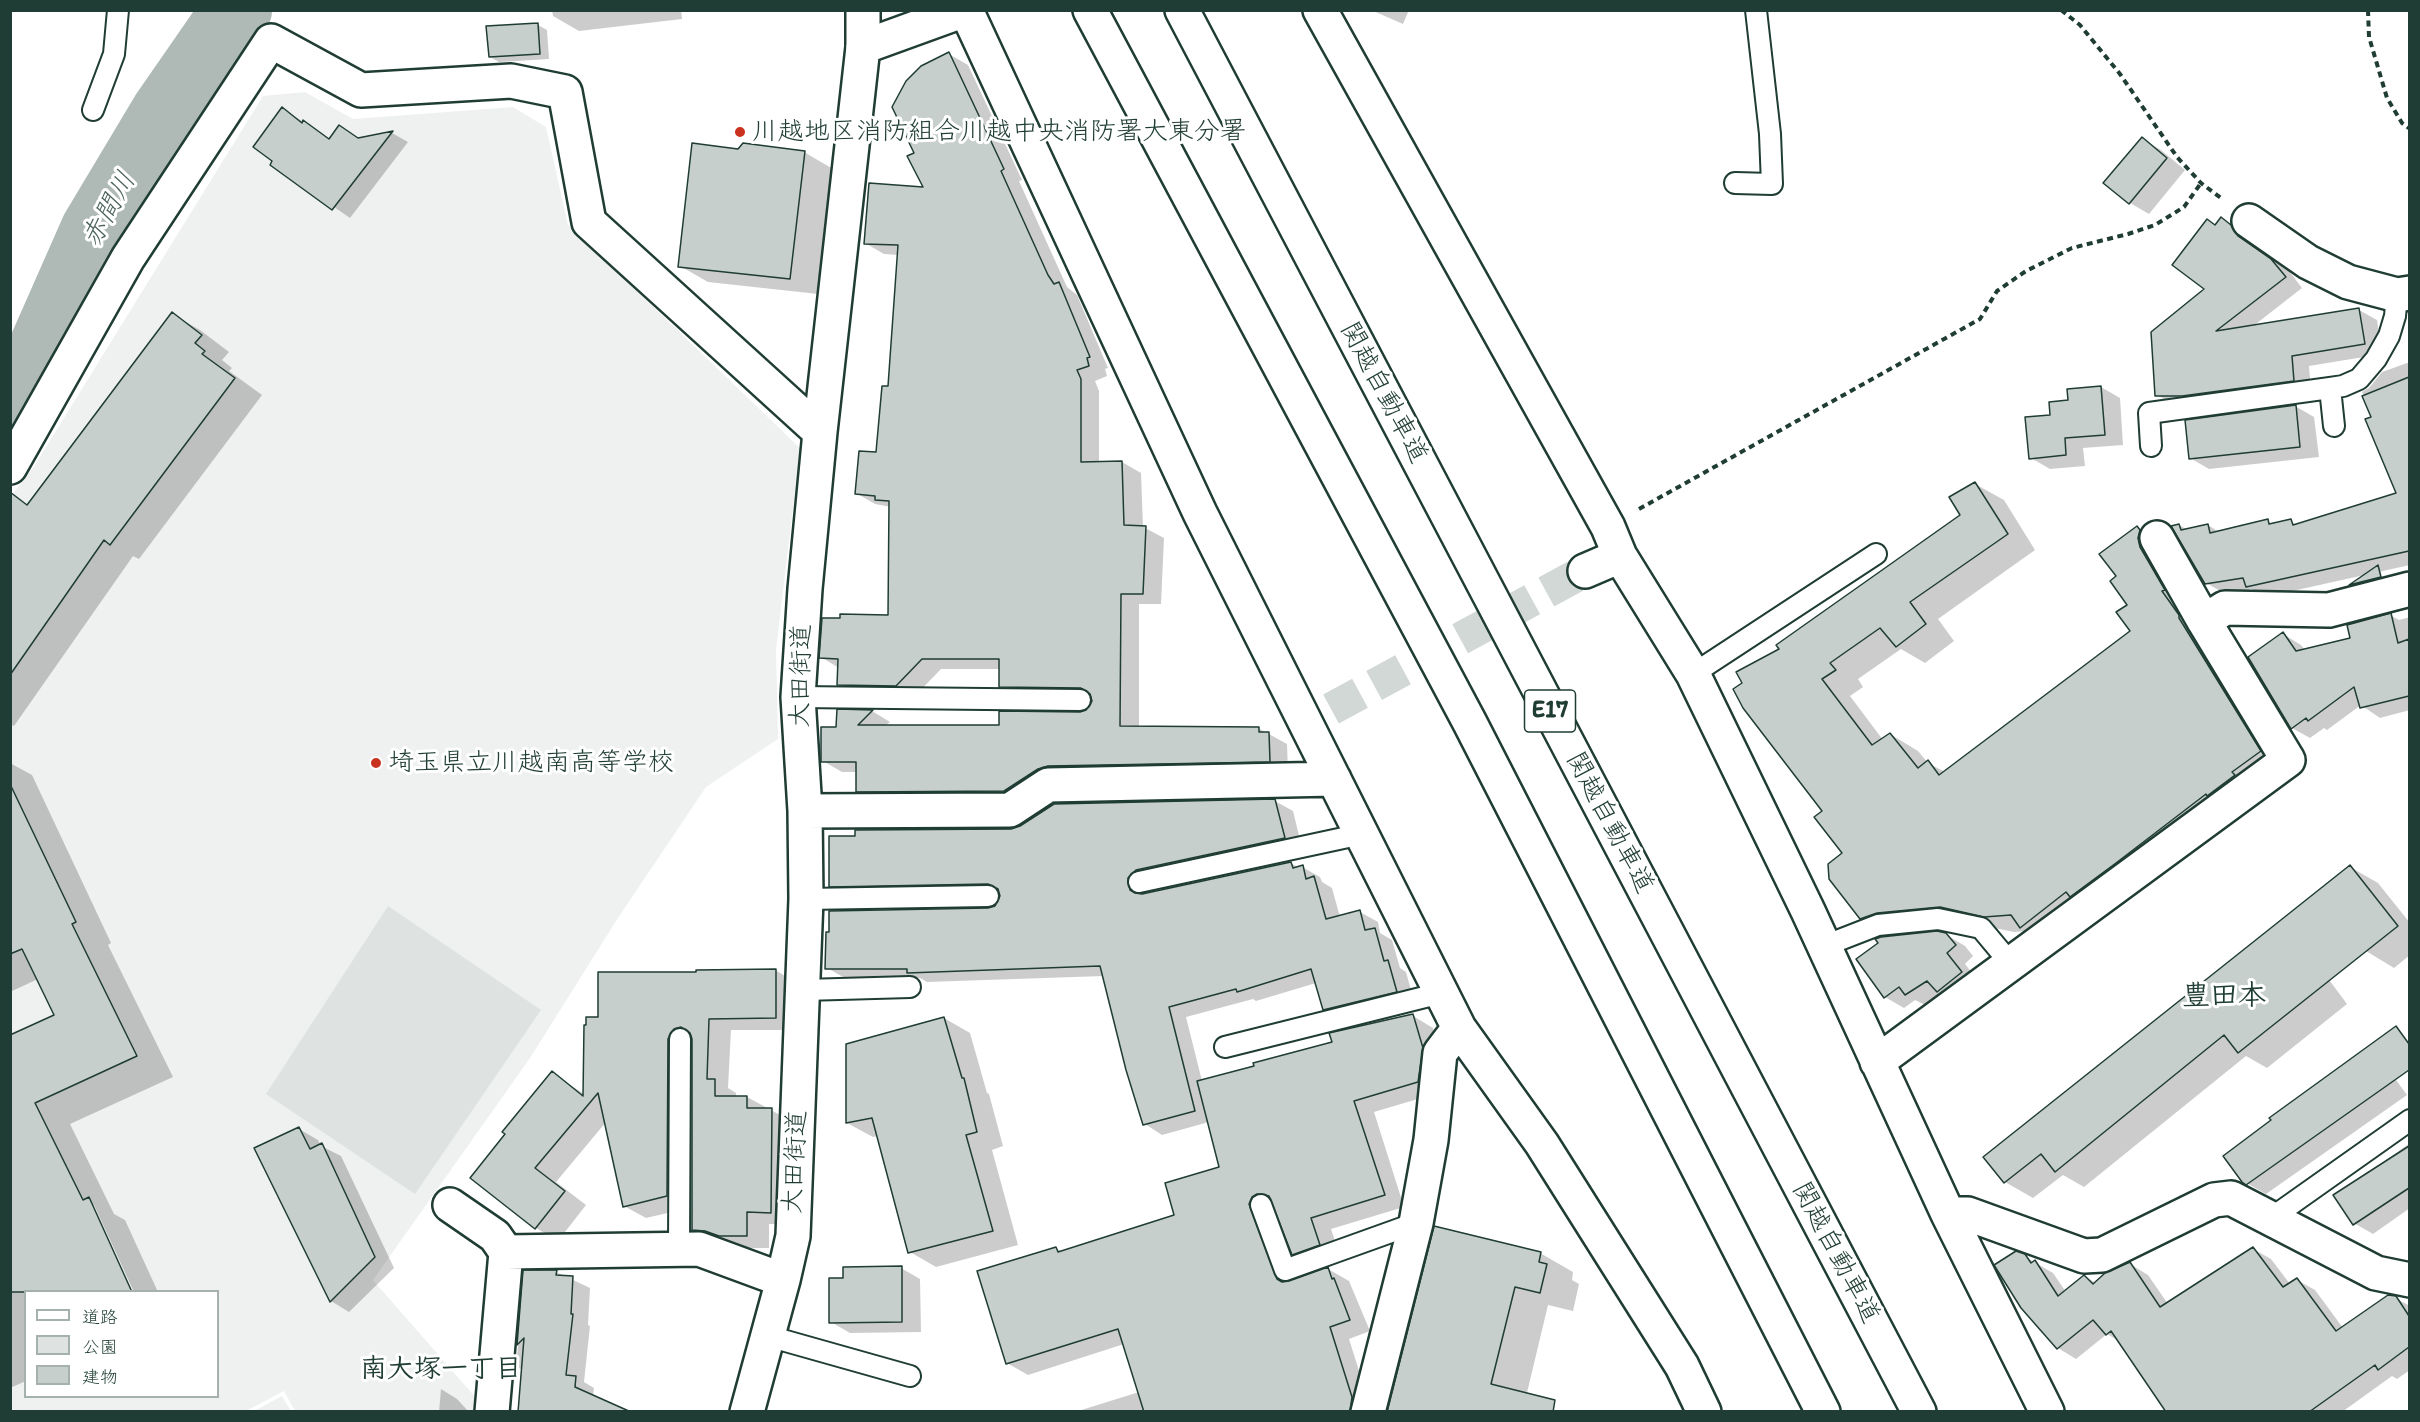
<!DOCTYPE html>
<html>
<head>
<meta charset="utf-8">
<style>
  body { margin:0 }
  #map { position:relative; width:2420px; height:1422px; overflow:hidden; background:#fff; font-family:Itim,"Klee One",sans-serif }
  canvas { display:block }
  .frame { position:absolute; inset:0; border:12px solid #1f3d34; pointer-events:none }
  .legend { position:absolute; left:24px; top:1290px; width:195px; height:108px; box-sizing:border-box; background:#fff; border:2px solid #a5b1ae; margin:0; padding:8px 10px; list-style:none; font-size:18px; color:#1f3d34 }
  .legend li { display:flex; align-items:center; gap:12px; height:30px }
  .legend b { width:30px; border:2px solid #a5b1ae }
</style>
</head>
<body>
<div id="map">
<canvas width="2420" height="1422"></canvas>
<div class="frame"></div>
<ul class="legend">
<li><b style="height:8px;background:#fff"></b>道路</li>
<li><b style="height:16px;background:#dee3e2"></b>公園</li>
<li><b style="height:16px;background:#c7cfcc"></b>建物</li>
</ul>
</div>
<script>
const ctx = document.querySelector('canvas').getContext('2d');
ctx.lineJoin = 'round';
function paint(path, color) { ctx.fillStyle = color; ctx.fill(path, 'evenodd'); }
const toPath = rows => new Path2D(rows.map(r => 'M' + r).join(''));
function trace(path, color, width, dash) { ctx.strokeStyle = color; ctx.lineWidth = width; ctx.lineCap = dash ? 'butt' : 'round'; ctx.setLineDash(dash || []); ctx.stroke(path); }
function write(font, color, halo, rows, align = 'center') {
  ctx.font = font + ' Itim,"Klee One",sans-serif'; ctx.lineWidth = 6; ctx.setLineDash([]); ctx.textBaseline = 'middle'; ctx.strokeStyle = halo; ctx.fillStyle = color; for (const [text, x, y, turn = 0] of rows) {
    ctx.save(); ctx.translate(x, y); ctx.rotate((+turn || 0) * Math.PI / 180); ctx.textAlign = isNaN(turn) ? turn : align; if (halo) ctx.strokeText(text, 0, 0); ctx.fillText(text, 0, 0); ctx.restore();
  }
}
paint(toPath([
  [305,92,353,119,513,107,546,127,568,225,800,448,776,650,778,739,706,787,618,918,530,1058,373,1280,483,1406,482,1411,295,1411,284,1391,246,1411,11,1412,11,496,33,468,263,96],
  [26,1292,218,1292,218,1396,26,1396],
  [282,1396,291,1411,254,1411]
]), '#eef1f0');
paint(toPath([
  [388,906,541,1010,415,1194,266,1094]
]), '#dee3e2');
paint(toPath([
  [552,10,681,10,682,19,579,31,553,16],
  [1371,10,1409,10,1403,24],
  [538,25,547,30,549,59,499,62,490,57],
  [949,54,968,65,1022,180,1019,181,1067,287,1077,295,1108,368,1105,369,1107,376,1095,381,1099,391,1099,463,1122,462,1141,473,1143,527,1164,538,1161,604,1139,604,1139,728,1258,728,1287,744,1288,772,1024,801,876,802,857,791,857,772,842,772,823,761,838,728,838,711,872,711,890,722,885,726,1001,726,1080,714,1087,711,1094,701,1093,698,1020,697,1001,686,1001,669,941,669,915,696,858,695,839,685,839,668,821,657,890,616,891,507,875,504,856,493,877,454,890,388,899,255,884,254,865,243,925,189,916,153],
  [283,109,330,139,340,127,360,139,392,133,408,142,350,218,272,164],
  [2142,139,2161,150,2185,170,2149,214,2130,203,2105,183],
  [739,150,804,152,833,169,818,294,708,282,680,266],
  [2222,219,2249,236,2256,248,2289,271,2302,288,2252,327,2359,310,2377,320,2382,354,2309,366,2311,391,2175,405,2157,395,2206,289,2216,226],
  [172,314,200,330,229,352,222,360,232,368,229,371,262,395,139,559,133,556,14,726,10,724,10,513,20,501,28,505],
  [2410,362,2410,453,2397,458,2373,417,2362,392,2369,388,2382,372],
  [2101,387,2120,398,2123,445,2083,448,2085,466,2050,469,2031,458,2051,416,2069,402],
  [2295,406,2314,417,2319,457,2209,469,2190,458],
  [1975,484,2004,500,2035,550,1938,619,1954,641,1925,663,1901,649,1858,679,1863,687,1850,696,1883,740,1890,734,1918,751,1928,763,1945,772,2132,632,2129,605,2118,576,2137,528,2166,544,2288,768,2027,931,2014,932,1970,923,1906,929,1890,935,1861,918,1844,853,1824,811,1744,684,1781,649,1962,515],
  [2410,491,2410,565,2265,597,2252,589,2224,593,2206,583,2173,527,2179,525,2188,530,2208,525,2219,532,2269,527,2291,522,2297,525],
  [2390,615,2399,620,2410,617,2410,710,2380,718,2361,705,2327,730,2324,728,2310,738,2292,728,2283,634,2301,645,2305,650,2352,639],
  [10,763,32,775,111,943,108,945,173,1077,70,1124,114,1214,125,1220,158,1292,134,1292,94,1205,91,1205,26,1292,26,1381,10,1388,10,1037,56,1016,38,979,10,992],
  [1275,801,1293,811,1302,848,1145,888,1146,894,1291,863,1299,868,1302,867,1320,877,1322,882,1332,888,1340,917,1360,912,1378,922,1380,933,1392,940,1400,968,1406,972,1414,1001,1342,1020,1324,1009,1316,983,1256,1001,1253,999,1186,1017,1202,1081,1334,1043,1413,1016,1433,1028,1443,1060,1438,1093,1374,1112,1404,1207,1331,1229,1340,1256,1314,1266,1293,1254,1275,1208,1269,1214,1270,1222,1293,1281,1328,1269,1349,1281,1370,1331,1349,1339,1372,1412,1075,1412,1139,1392,1124,1344,1028,1375,1007,1363,1056,1248,1062,1252,1176,1216,1221,1168,1209,1122,1162,1135,1145,1124,1104,976,927,982,920,978,845,978,827,968,996,907,1002,897,1001,893,848,896,831,886,1011,830],
  [2350,867,2378,883,2410,923,2410,955,2394,968,2366,951,2324,973,2347,1004,2267,1068,2246,1056,2084,1187,2063,1175,2033,1198,2005,1182],
  [1945,934,1965,946,1973,956,1965,964,1980,983,1956,1002,1942,994,1925,1005,1915,1000,1904,1008,1885,997],
  [775,970,797,983,798,1030,731,1030,728,1088,736,1093,736,1097,747,1097,793,1122,793,1224,769,1224,769,1248,742,1248,716,1242,694,1229,693,1041,689,1052,689,1208,646,1218,624,1206,606,1122,556,1182,586,1205,558,1241,536,1228,472,1178,552,1073,584,1094,599,1018,697,974],
  [944,1018,970,1033,987,1093,989,1094,1003,1146,992,1150,1018,1245,936,1267,910,1252,878,1136,873,1137,847,1123],
  [2383,1062,2407,1095,2266,1194,2243,1181],
  [299,1129,318,1140,321,1146,341,1156,394,1268,349,1312,331,1301],
  [2410,1143,2410,1208,2373,1234,2354,1223,2387,1162,2386,1160],
  [2253,1249,2271,1259,2290,1284,2297,1280,2315,1290,2343,1328,2395,1298,2410,1306,2410,1370,2397,1379,2392,1376,2342,1412,2167,1412,2119,1341,2107,1334,2076,1359,2058,1348,2022,1307,2024,1256,2053,1273,2066,1292,2084,1276,2096,1283,2130,1264,2148,1275,2168,1304],
  [1540,1253,1573,1272,1572,1280,1579,1284,1573,1311,1548,1305,1526,1397,1389,1412],
  [901,1268,920,1279,921,1332,850,1333,831,1322,845,1279],
  [525,1272,556,1272,590,1288,588,1325,590,1326,584,1382,594,1388,593,1396,516,1367],
  [441,1389,457,1399,469,1412,439,1412]
]), '#0003');
trace(toPath([
  [10,424,95,231,165,114,237,10]
]), '#afbab7', 70);
const building = toPath([
  [538,23,540,54,489,57,486,26,538,23],
  [949,52,1004,169,1001,171,1048,275,1054,284,1059,282,1090,357,1087,358,1089,366,1077,370,1081,379,1081,462,1122,461,1124,525,1146,526,1143,594,1121,594,1120,726,1259,727,1259,732,1269,732,1270,762,1048,766,1038,769,1004,791,856,792,856,762,821,762,821,727,836,727,837,709,873,710,858,725,999,725,999,711,1080,712,1086,710,1092,701,1090,694,1081,688,999,687,999,659,922,659,896,686,837,685,838,659,819,658,822,618,840,618,840,614,888,615,889,501,875,500,875,496,855,494,859,451,876,452,882,386,888,386,898,245,864,244,869,183,923,187,907,156,914,153,892,107,906,81,921,66,949,52],
  [282,107,302,123,303,120,329,139,339,125,358,138,393,131,332,210,270,165,272,161,253,147,282,107],
  [2142,137,2167,158,2129,204,2103,183,2142,137],
  [692,143,738,149,743,143,805,151,790,279,678,267,692,143],
  [2221,217,2231,225,2238,236,2271,259,2286,277,2216,331,2359,308,2365,344,2292,356,2294,381,2182,396,2155,396,2151,332,2204,289,2172,265,2207,219,2215,225,2221,217],
  [172,312,202,335,195,343,205,351,202,354,235,378,110,545,104,540,10,675,10,492,27,505,172,312],
  [2409,377,2409,551,2246,587,2243,578,2205,584,2171,526,2179,524,2181,530,2208,524,2210,533,2268,519,2269,524,2291,519,2293,525,2396,493,2365,419,2371,417,2362,396,2409,377],
  [2101,386,2105,435,2065,438,2066,455,2029,459,2025,417,2050,415,2049,402,2068,400,2067,389,2101,386],
  [2296,405,2300,447,2189,459,2185,420,2296,405],
  [1975,482,2008,534,1910,602,1926,624,1896,647,1880,628,1830,663,1836,670,1822,679,1872,745,1890,733,1918,768,1928,760,1939,775,2130,631,2116,612,2127,605,2110,581,2116,576,2099,554,2137,526,2140,530,2138,538,2140,547,2165,590,2162,591,2179,615,2179,618,2261,751,2232,772,2235,775,2207,796,2206,794,2116,863,2070,897,2066,892,2020,928,2011,915,1984,917,1940,907,1877,913,1860,919,1829,879,1828,864,1842,853,1814,817,1822,811,1743,708,1733,689,1742,683,1736,672,1779,649,1776,645,1960,515,1949,497,1975,482],
  [2378,565,2381,577,2349,585,2378,565],
  [2391,613,2398,643,2409,639,2409,696,2360,708,2354,687,2308,721,2306,718,2291,729,2248,657,2283,632,2296,651,2350,638,2347,625,2391,613],
  [10,784,76,922,72,924,137,1056,35,1103,83,1200,89,1197,132,1292,10,1292,10,1035,54,1015,22,949,10,954,10,784],
  [1275,799,1285,838,1136,870,1128,878,1130,890,1135,893,1142,894,1291,862,1293,868,1303,865,1306,879,1314,876,1326,919,1360,910,1365,930,1375,928,1384,961,1388,960,1397,992,1323,1010,1311,969,1237,992,1236,989,1169,1007,1195,1111,1143,1125,1126,1070,1100,966,907,973,907,969,825,969,826,932,829,932,829,911,988,908,995,906,1000,896,998,889,988,884,829,887,829,836,855,836,855,830,1011,829,1020,826,1054,804,1275,799],
  [2350,865,2398,926,2238,1053,2224,1035,2055,1172,2041,1154,2004,1183,1983,1157,2350,865],
  [1937,931,1946,933,1956,945,1947,953,1962,972,1937,992,1927,981,1905,995,1899,987,1884,998,1856,959,1878,943,1875,939,1881,937,1937,931],
  [776,969,776,1018,709,1019,707,1079,715,1079,715,1096,747,1096,747,1108,772,1108,771,1213,747,1212,747,1236,719,1236,705,1231,692,1230,692,1039,690,1033,681,1027,674,1029,668,1039,667,1196,623,1207,598,1093,535,1168,565,1191,535,1229,470,1178,505,1134,502,1132,552,1071,583,1096,584,1025,586,1025,586,1017,598,1017,598,972,696,972,696,970,776,969],
  [1413,1014,1423,1048,1418,1082,1354,1101,1385,1195,1311,1218,1320,1245,1292,1255,1269,1196,1257,1194,1252,1197,1249,1204,1277,1279,1282,1282,1289,1281,1328,1267,1332,1279,1334,1278,1350,1320,1330,1327,1352,1397,1350,1412,1144,1412,1118,1329,1006,1364,977,1271,1056,1247,1058,1252,1174,1215,1165,1183,1219,1167,1197,1081,1254,1066,1253,1063,1332,1042,1329,1033,1413,1014],
  [944,1017,962,1078,964,1078,977,1132,966,1135,993,1231,908,1253,872,1118,846,1123,846,1044,944,1017],
  [2396,1026,2409,1044,2409,1070,2246,1185,2242,1182,2223,1156,2271,1120,2269,1118,2396,1026],
  [299,1127,310,1149,322,1143,375,1257,330,1302,254,1148,299,1127],
  [2409,1146,2409,1188,2353,1225,2333,1195,2409,1146],
  [1434,1226,1541,1252,1539,1262,1547,1264,1540,1293,1515,1287,1491,1384,1555,1400,1553,1412,1387,1412,1434,1226],
  [2253,1247,2283,1287,2297,1278,2336,1331,2388,1295,2396,1296,2409,1316,2409,1347,2378,1370,2375,1365,2309,1412,2166,1412,2111,1331,2106,1335,2093,1320,2057,1349,2021,1308,1994,1265,2016,1251,2025,1254,2031,1263,2035,1260,2058,1296,2084,1275,2093,1284,2105,1273,2130,1262,2160,1307,2253,1247],
  [902,1266,902,1322,829,1323,829,1278,843,1278,843,1267,902,1266],
  [523,1270,557,1270,556,1275,573,1276,571,1314,573,1314,566,1375,576,1376,575,1387,631,1412,518,1412,524,1338,517,1345,523,1270]
]);
paint(building, '#c7cfcc');
trace(building, '#1f3d34', 1.5);
trace(toPath([
  [1331,709,1585,571]
]), '#d2d8d6', 33, [33, 16]);
const service = toPath([
  [93,110,114,54,118,10],
  [1735,183,1772,184,1770,134,1756,10],
  [2330,388,2334,426],
  [2151,446,2149,413,2330,388,2343,386,2359,379,2376,359,2389,336,2395,316,2397,295],
  [1693,674,1876,554],
  [798,697,1080,700],
  [1139,882,1362,834],
  [806,899,988,896],
  [1824,946,1878,925,1938,919,1981,928,2011,964],
  [804,990,910,987],
  [1225,1047,1441,993],
  [1261,1205,1285,1270,1416,1223],
  [2270,1219,2410,1120],
  [679,1247,680,1039],
  [768,1336,910,1376]
]);
const minor = toPath([
  [966,10,1200,513,1459,1028,1542,1144,1682,1366,1704,1412],
  [1320,10,1608,527,1620,556,1693,674,1808,911,1948,1214,2047,1412],
  [2249,221,2308,262,2348,282,2397,295,2410,293],
  [10,467,128,258,271,41,361,90,511,81,565,92,589,222,820,432],
  [1585,571,1620,556],
  [2204,621,2225,608,2329,610,2410,589],
  [805,811,1010,810,1048,785,1334,779],
  [1877,1062,2288,760,2204,621,2157,538],
  [450,1205,495,1236,506,1252,699,1249,783,1280],
  [1948,1214,1968,1214,2084,1256,2102,1255,2214,1200,2231,1198,2376,1273,2410,1280],
  [492,1412,506,1252],
  [747,1412,783,1280,793,1236,806,899,805,811,798,697,805,589,820,432,863,47,965,10],
  [1368,1412,1416,1223,1431,1140,1440,1053,1459,1028]
]);
const tertiary = toPath([
  [863,47,863,10]
]);
const motorway = toPath([
  [1090,10,1470,723,1823,1412],
  [1182,10,1919,1412]
]);
trace(service, '#1f3d34', 24);
trace(minor, '#1f3d34', 38);
trace(tertiary, '#1f3d34', 38);
trace(motorway, '#1f3d34', 38);
trace(toPath([
  [2061,10,2080,25,2120,74,2177,157,2201,183,2221,198],
  [2368,10,2369,37,2387,98,2402,123,2410,129],
  [1639,509,1980,319,1997,291,2026,271,2072,248,2128,234,2155,225,2184,207,2201,183]
]), '#1f3d34', 4, [6, 4.5]);
trace(service, '#fff', 20);
trace(minor, '#fff', 33);
trace(tertiary, '#fff', 33);
trace(motorway, '#fff', 33);
for (const [x, y, r, color] of [
  [740,132,6,"#c8321e"],
  [376,763,6,"#c8321e"]
]) { const dot = new Path2D(); dot.arc(x, y, r, 0, 2 * Math.PI); ctx.fillStyle = color; ctx.fill(dot); trace(dot, '#fff', 2); }
for (const [x, y, w] of [
  [1550,711,51]
]) { const box = new Path2D(); box.roundRect(x - w / 2, y - 21, w, 42, 4.5); ctx.fillStyle = '#fff'; ctx.fill(box); trace(box, '#1f3d34', 1.5); }
write('bold 24px', '#1f3d34', null, [
  ["E17",1550,711]
]);
write('26px', '#1f3d34', '#fff', [
  ["川越地区消防組合川越中央消防署大東分署",752,132],
  ["埼玉県立川越南高等学校",388,763]
], 'left');
write('26px', '#1f3d34', '#fff', [
  ["関越自動車道",1383,393,62],
  ["大田街道",802,676,-89],
  ["関越自動車道",1609,823,62],
  ["大田街道",796,1162,-87],
  ["関越自動車道",1835,1253,62]
]);
write('italic 27px', '#4a625b', '#fff', [
  ["赤間川",110,210,-61]
]);
write('bold 27px', '#1f3d34', '#fff', [
  ["南大塚一丁目",441,1370]
]);
write('bold 28px', '#1f3d34', '#fff', [
  ["豊田本",2224,997]
]);
</script>
</body>
</html>
